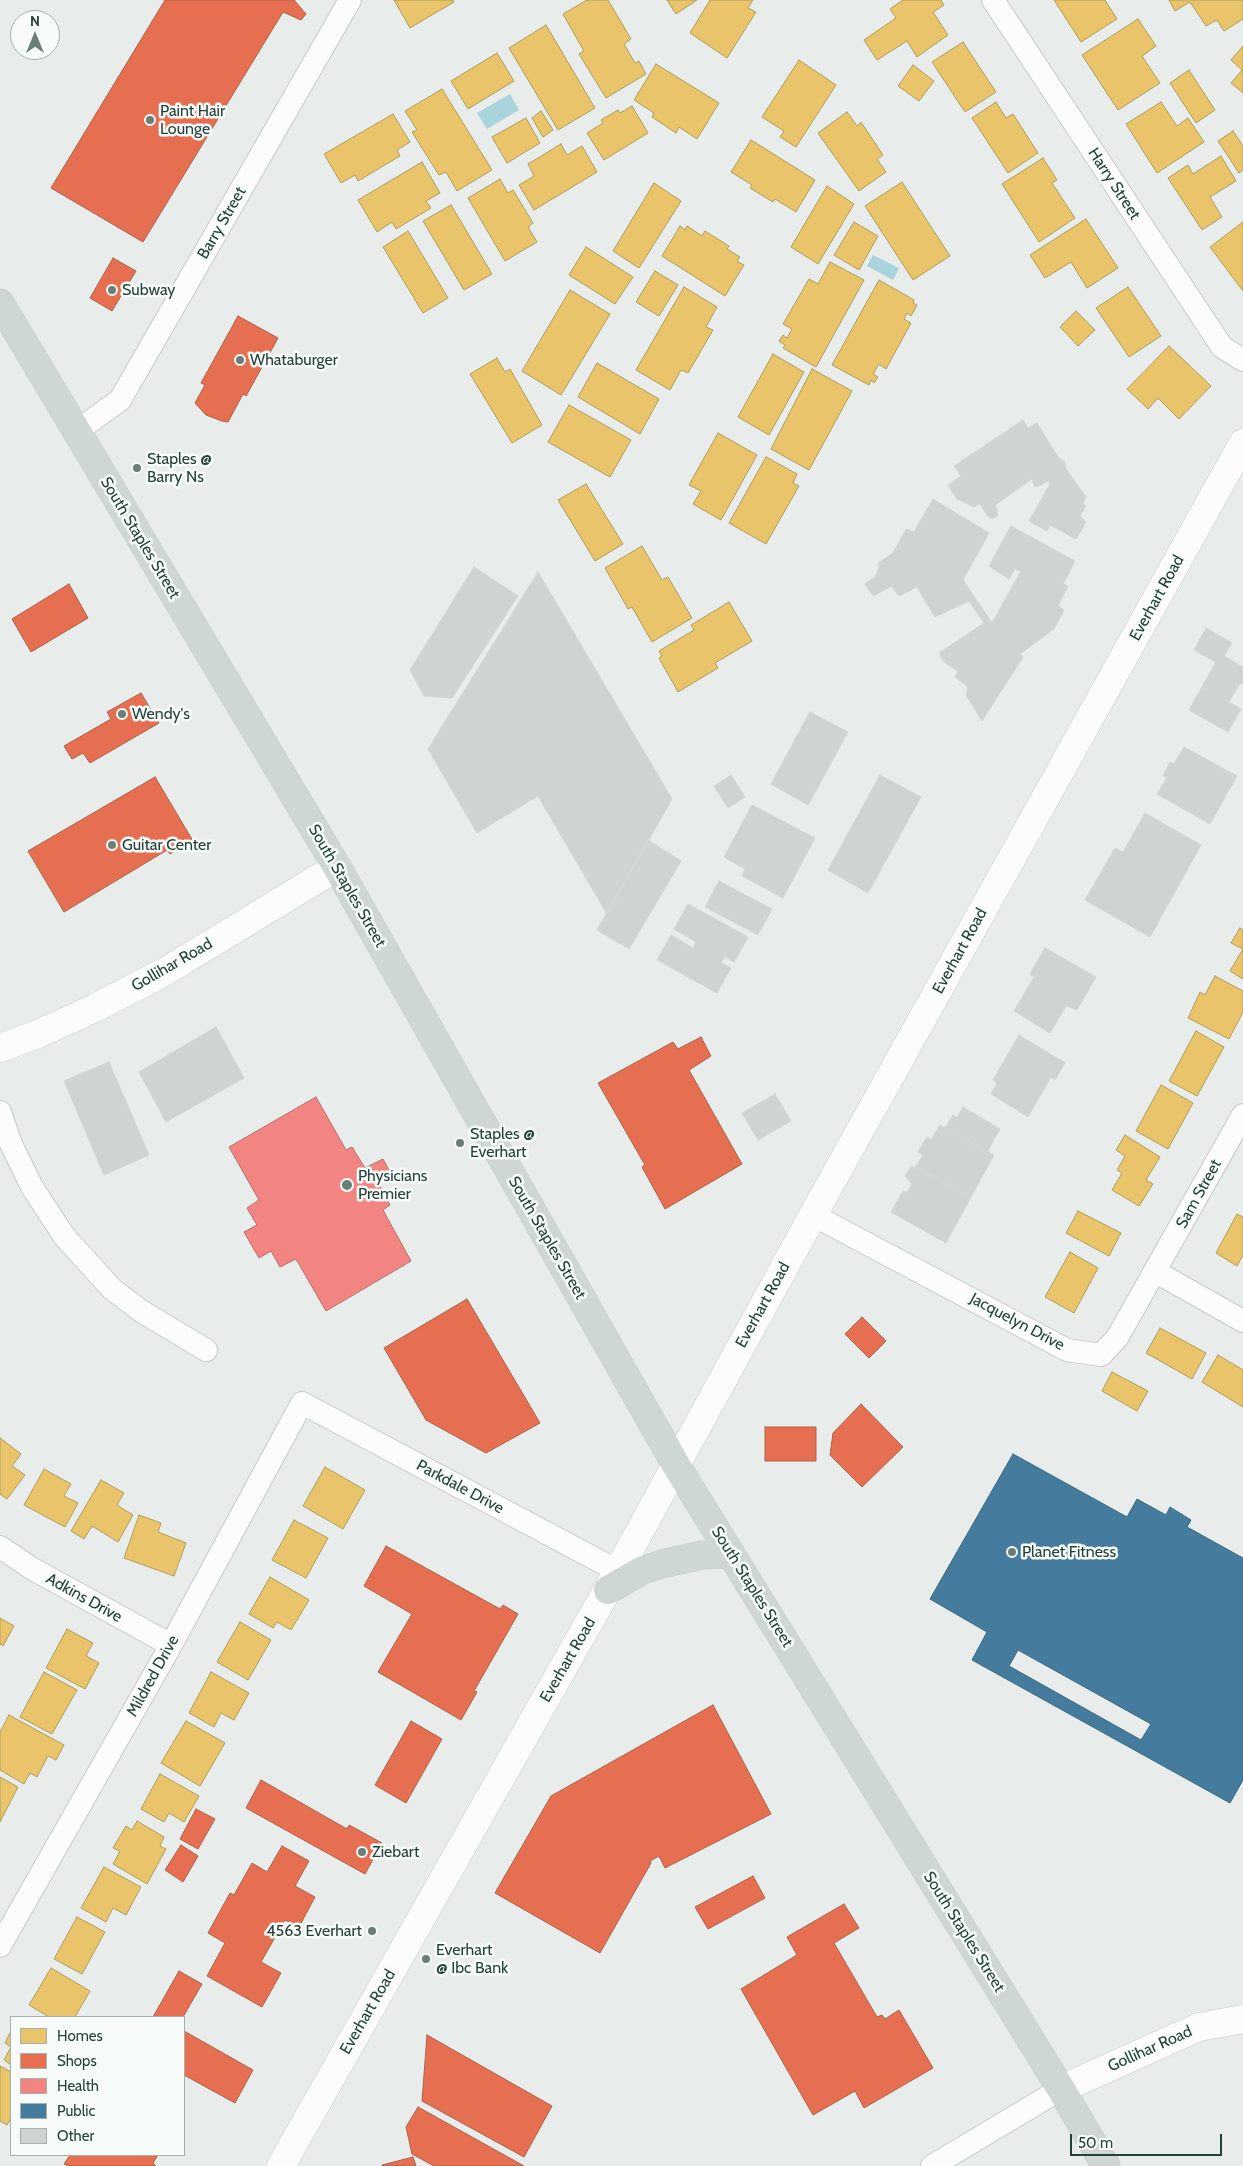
<!DOCTYPE html>
<html>
<head>
<meta charset="utf-8">
<style>
  body { margin:0 }
  #map { position:relative; width:1243px; height:2166px; overflow:hidden; background:#e8edeb; font-family:Cabin,sans-serif }
  canvas { display:block }
  .legend { position:absolute; left:10px; top:2016px; width:175px; height:140px; box-sizing:border-box; background:#f7fbf9; border:1px solid #a3b1ad; margin:0; padding:6px 9px; list-style:none; font-size:15px; color:#24423a }
  .legend li { display:flex; align-items:center; gap:10px; height:25px }
  .legend b { width:25px; border:1px solid #a3b1ad }
  .north { position:absolute; left:10px; top:10px; width:50px; height:50px; box-sizing:border-box; background:#f7fbf9; border:1px solid #a3b1ad; border-radius:50%; rotate:0deg; font-size:14px; font-weight:700; line-height:20px; text-align:center; color:#24423a }
  .north::after { content:''; display:block; margin:auto; width:18px; height:22px; background:#697e78; clip-path:polygon(50% 0,100% 100%,50% 72%,0 100%) }
  .scale { position:absolute; left:1070px; top:2134px; width:152px; height:22px; box-sizing:border-box; border:2px solid #24423a; border-top:0; padding-left:6px; font-size:15px; line-height:18px; white-space:nowrap; color:#24423a; -webkit-text-stroke:4px #f7fbf9; paint-order:stroke }
</style>
</head>
<body>
<div id="map">
<canvas width="1243" height="2166"></canvas>
<ul class="legend">
<li><b style="height:14px;background:#e9c46a"></b>Homes</li>
<li><b style="height:14px;background:#e76f51"></b>Shops</li>
<li><b style="height:14px;background:#f28482"></b>Health</li>
<li><b style="height:14px;background:#457b9d"></b>Public</li>
<li><b style="height:14px;background:#cfd4d2"></b>Other</li>
</ul>
<div class="north">N</div>
<div class="scale">50 m</div>
</div>
<script>
const ctx = document.querySelector('canvas').getContext('2d');
ctx.lineJoin = 'round';
function paint(path, color) { ctx.fillStyle = color; ctx.fill(path, 'evenodd'); }
const toPath = rows => new Path2D(rows.map(r => 'M' + r).join(''));
function trace(path, color, width, dash) { ctx.strokeStyle = color; ctx.lineWidth = width; ctx.lineCap = dash ? 'butt' : 'round'; ctx.setLineDash(dash || []); ctx.stroke(path); }
function write(font, color, halo, rows, align = 'center') {
  ctx.font = font + ' Cabin,sans-serif'; ctx.lineWidth = 5; ctx.setLineDash([]); ctx.textBaseline = 'middle'; ctx.strokeStyle = halo; ctx.fillStyle = color; for (const [text, x, y, turn = 0] of rows) {
    ctx.save(); ctx.translate(x, y); ctx.rotate((+turn || 0) * Math.PI / 180); ctx.textAlign = isNaN(turn) ? turn : align; if (halo) ctx.strokeText(text, 0, 0); ctx.fillText(text, 0, 0); ctx.restore();
  }
}
paint(toPath([
  [510,94,519,110,487,129,477,113],
  [873,255,899,268,893,280,867,266]
]), '#a9d4db');
const homes = toPath([
  [394,0,453,0,454,2,410,28,394,0],
  [587,0,608,0,631,39,624,44,635,63,639,61,646,74,606,98,579,54,584,51,563,14,587,0],
  [667,0,697,0,676,14,667,0],
  [710,0,753,0,748,8,756,12,727,58,690,33,710,0],
  [903,0,941,0,944,5,933,12,948,35,917,57,907,41,877,60,864,40,896,18,890,9,903,0],
  [1054,0,1105,0,1117,19,1081,42,1054,0],
  [1169,0,1243,0,1243,19,1224,31,1217,20,1206,26,1190,2,1175,11,1169,0],
  [1138,19,1156,46,1142,56,1160,83,1118,110,1082,55,1138,19],
  [546,25,595,108,558,130,509,48,546,25],
  [963,42,996,92,965,112,932,62,963,42],
  [1243,46,1243,93,1231,83,1242,70,1231,60,1243,46],
  [497,53,514,81,468,109,451,81,497,53],
  [799,60,836,85,796,147,780,137,784,131,762,117,799,60],
  [656,64,719,103,697,139,679,127,676,133,652,117,654,113,634,100,656,64],
  [913,65,934,81,919,101,898,86,913,65],
  [1189,70,1215,110,1196,123,1170,83,1189,70],
  [442,89,492,170,457,191,446,172,439,175,412,132,417,130,405,111,442,89],
  [996,102,1006,118,1013,114,1038,153,1008,173,972,118,996,102],
  [1161,102,1177,126,1188,118,1204,142,1157,173,1126,124,1161,102],
  [632,106,648,133,604,160,587,133,603,123,601,120,618,110,620,113,632,106],
  [541,111,553,130,543,137,532,118,541,111],
  [847,112,857,126,861,122,883,155,877,159,886,172,859,191,818,133,847,112],
  [393,114,410,142,397,150,400,156,358,181,355,175,341,183,324,154,393,114],
  [526,118,540,143,507,163,492,137,526,118],
  [1233,131,1243,146,1243,170,1239,173,1218,141,1233,131],
  [751,140,815,180,796,212,775,199,773,202,750,188,752,185,731,172,751,140],
  [561,144,567,155,582,146,597,172,534,210,519,185,534,176,528,164,561,144],
  [1221,156,1236,181,1210,197,1222,217,1202,230,1168,178,1188,165,1193,174,1221,156],
  [1043,158,1057,180,1052,183,1075,218,1039,242,1002,184,1043,158],
  [422,162,440,193,426,201,431,208,396,229,392,222,377,232,358,200,422,162],
  [500,179,508,193,513,190,533,223,528,227,537,242,505,261,468,198,500,179],
  [902,182,950,256,913,280,865,206,902,182],
  [654,183,681,201,639,268,613,251,654,183],
  [827,186,854,204,818,264,791,247,827,186],
  [451,205,492,274,464,290,423,221,451,205],
  [1086,219,1118,268,1087,288,1071,262,1045,278,1030,255,1086,219],
  [854,222,878,236,859,270,834,255,854,222],
  [1243,222,1243,291,1210,247,1243,222],
  [680,226,685,230,687,226,702,236,705,231,729,246,727,249,740,257,737,261,744,265,725,296,662,256,680,226],
  [408,231,448,298,423,313,383,247,408,231],
  [586,247,633,277,615,304,569,275,586,247],
  [830,262,864,280,816,367,783,348,785,345,779,341,783,335,787,338,792,329,783,324,809,279,818,284,830,262],
  [655,271,678,285,659,316,636,302,655,271],
  [879,280,914,300,913,303,917,305,911,316,907,313,904,319,911,323,886,369,879,364,873,374,878,377,874,383,871,380,869,385,832,365,879,280],
  [684,287,717,307,706,327,713,330,688,373,681,370,670,390,636,370,684,287],
  [1128,287,1161,336,1129,357,1096,308,1128,287],
  [570,290,610,314,561,395,522,371,570,290],
  [1076,311,1095,330,1078,346,1060,327,1076,311],
  [1169,346,1211,386,1179,419,1158,398,1148,409,1127,389,1169,346],
  [773,354,804,372,769,435,738,417,773,354],
  [497,358,505,372,510,369,542,425,512,443,470,374,497,358],
  [597,363,659,399,640,434,578,397,597,363],
  [812,369,852,391,809,470,771,449,812,369],
  [569,405,631,440,610,477,548,442,569,405],
  [718,433,757,455,721,520,693,504,701,491,689,485,718,433],
  [766,457,797,474,793,483,799,486,766,544,729,523,766,457],
  [586,484,623,544,595,561,558,500,586,484],
  [642,546,662,580,668,577,692,618,652,642,632,607,628,609,605,568,642,546],
  [729,602,752,641,715,663,718,668,678,692,659,658,662,656,659,651,694,630,691,625,729,602],
  [1240,928,1243,930,1243,979,1230,971,1243,949,1231,943,1240,928],
  [1215,976,1243,991,1243,1012,1229,1039,1188,1018,1200,992,1205,995,1215,976],
  [1196,1031,1224,1047,1197,1096,1169,1081,1196,1031],
  [1161,1085,1193,1103,1168,1149,1136,1131,1161,1085],
  [1125,1135,1160,1157,1146,1180,1153,1184,1139,1206,1112,1190,1122,1173,1117,1170,1125,1156,1116,1150,1125,1135],
  [1078,1211,1121,1233,1109,1256,1066,1233,1078,1211],
  [1237,1214,1243,1217,1243,1255,1237,1266,1216,1253,1237,1214],
  [1070,1252,1098,1268,1074,1313,1045,1297,1070,1252],
  [1160,1328,1206,1353,1192,1379,1146,1353,1160,1328],
  [1218,1355,1243,1370,1243,1407,1202,1382,1218,1355],
  [1112,1372,1148,1391,1137,1411,1102,1391,1112,1372],
  [0,1438,21,1454,12,1466,25,1475,7,1499,0,1494,0,1438],
  [325,1467,365,1490,343,1529,303,1506,325,1467],
  [44,1469,71,1484,64,1496,78,1503,65,1527,24,1505,44,1469],
  [101,1480,124,1493,117,1505,133,1515,118,1542,92,1526,84,1539,71,1531,101,1480],
  [139,1515,161,1523,158,1532,186,1543,174,1576,124,1558,139,1515],
  [294,1520,328,1538,306,1578,272,1560,294,1520],
  [270,1577,309,1600,291,1630,277,1622,273,1628,249,1614,270,1577],
  [0,1618,14,1626,3,1646,0,1644,0,1618],
  [240,1622,271,1640,248,1680,217,1662,240,1622],
  [67,1629,93,1643,86,1656,99,1663,85,1689,46,1668,67,1629],
  [44,1672,77,1690,52,1734,20,1717,44,1672],
  [211,1672,249,1693,234,1720,221,1713,214,1727,189,1713,211,1672],
  [9,1715,64,1745,56,1760,48,1756,37,1777,30,1773,24,1784,0,1770,0,1732,9,1715],
  [186,1721,225,1743,200,1786,161,1763,186,1721],
  [160,1774,199,1796,184,1822,169,1813,164,1822,141,1809,160,1774],
  [0,1777,18,1787,0,1822,0,1777],
  [137,1821,164,1837,160,1846,166,1849,147,1884,113,1864,120,1851,113,1848,126,1826,132,1830,137,1821],
  [104,1867,141,1887,126,1915,113,1908,106,1922,81,1908,104,1867],
  [77,1917,105,1932,82,1974,54,1959,77,1917],
  [51,1968,90,1991,75,2017,49,2017,29,2005,51,1968],
  [11,2031,11,2047,5,2043,11,2031],
  [11,2047,11,2065,4,2060,11,2047],
  [0,2066,11,2072,11,2118,7,2125,0,2121,0,2066]
]);
paint(homes, '#e9c46a');
trace(homes, '#ae9d5c', 1);
const shops = toPath([
  [165,0,294,0,306,14,301,20,283,12,143,242,51,188,165,0],
  [113,258,136,271,112,311,90,298,113,258],
  [238,316,278,338,246,396,243,394,228,422,222,421,206,415,195,403,205,385,201,383,238,316],
  [69,584,88,618,31,652,12,619,69,584],
  [141,693,159,723,90,763,83,753,72,759,64,746,111,719,107,712,141,693],
  [155,777,193,841,170,854,167,850,64,912,28,851,155,777],
  [701,1037,711,1056,689,1070,742,1164,665,1209,642,1167,645,1165,598,1083,673,1042,678,1049,701,1037],
  [467,1299,540,1423,486,1453,426,1420,384,1348,467,1299],
  [862,1317,886,1341,869,1358,845,1334,862,1317],
  [861,1404,903,1447,862,1487,830,1455,833,1433,861,1404],
  [765,1427,816,1427,816,1461,765,1461,765,1427],
  [386,1546,500,1609,503,1605,518,1614,474,1691,477,1692,461,1720,378,1672,412,1614,364,1586,386,1546],
  [713,1705,771,1814,665,1868,659,1856,650,1861,651,1863,600,1953,495,1893,551,1796,713,1705],
  [411,1721,442,1739,406,1803,375,1785,411,1721],
  [261,1780,347,1829,349,1825,382,1843,365,1874,246,1808,261,1780],
  [196,1809,215,1819,198,1849,180,1839,196,1809],
  [181,1845,198,1856,183,1882,165,1870,181,1845],
  [282,1846,309,1861,295,1886,315,1897,299,1927,285,1920,261,1962,281,1973,262,2007,207,1976,225,1943,208,1933,230,1893,234,1895,252,1863,267,1872,282,1846],
  [753,1876,765,1898,708,1929,695,1907,753,1876],
  [844,1904,859,1928,834,1943,877,2017,882,2015,885,2019,899,2010,933,2068,864,2108,855,2091,813,2115,741,1989,797,1955,787,1937,844,1904],
  [179,1971,202,1984,183,2017,153,2017,179,1971],
  [184,2031,253,2070,235,2103,184,2075,184,2031],
  [427,2035,552,2106,524,2157,422,2101,427,2035],
  [418,2107,524,2166,434,2166,412,2154,406,2127,418,2107],
  [70,2155,158,2155,153,2163,156,2166,68,2166,64,2164,70,2155],
  [413,2157,416,2166,382,2166,382,2165,413,2157]
]);
paint(shops, '#e76f51');
trace(shops, '#ac624a', 1);
const health = toPath([
  [316,1097,346,1150,352,1147,365,1168,383,1159,390,1172,377,1180,390,1205,383,1210,411,1261,326,1311,296,1259,280,1267,271,1251,259,1258,244,1232,257,1225,247,1208,259,1200,229,1147,316,1097]
]);
paint(health, '#f28482');
trace(health, '#b4706c', 1);
const public = toPath([
  [1013,1454,1127,1517,1137,1499,1166,1515,1170,1507,1191,1520,1187,1527,1243,1558,1243,1780,1230,1803,972,1660,987,1632,930,1599,1013,1454],
  [1018,1650,1151,1724,1141,1740,1009,1666,1018,1650]
]);
paint(public, '#457b9d');
trace(public, '#3b6a7f', 1);
const building = toPath([
  [1023,420,1028,428,1037,423,1058,457,1065,462,1066,469,1086,497,1083,503,1086,506,1080,516,1086,522,1076,539,1050,525,1047,531,1029,521,1050,484,1048,481,1037,487,1034,486,1032,479,995,505,998,511,997,516,994,518,989,518,980,504,974,507,957,499,948,485,961,476,954,466,1023,420],
  [933,499,989,533,963,580,992,623,1021,571,1015,569,1009,579,989,566,1011,526,1075,561,1063,584,1068,586,1058,606,1064,610,1054,629,1020,654,1023,657,982,721,966,695,968,687,955,677,958,671,945,663,939,653,984,623,969,601,935,617,917,587,899,596,892,586,873,596,865,584,875,577,879,567,878,563,893,553,906,529,914,532,933,499],
  [474,567,518,596,452,698,424,696,410,670,474,567],
  [538,572,672,799,607,914,538,796,477,833,428,749,538,572],
  [1206,628,1232,643,1224,656,1243,667,1243,685,1240,683,1229,702,1241,709,1228,732,1189,710,1216,662,1194,650,1206,628],
  [810,712,848,732,808,805,771,784,810,712],
  [1184,747,1237,776,1210,824,1157,794,1167,778,1163,776,1170,762,1174,764,1184,747],
  [731,775,745,797,728,808,714,786,731,775],
  [880,775,921,797,868,893,828,870,880,775],
  [752,805,815,838,783,898,742,876,745,869,724,857,752,805],
  [1145,813,1201,845,1150,937,1085,900,1115,848,1123,852,1145,813],
  [648,840,681,861,629,949,597,930,648,840],
  [719,881,772,909,758,935,705,907,719,881],
  [688,904,748,937,734,962,725,957,721,963,731,968,717,993,657,960,671,935,693,948,696,942,674,929,688,904],
  [1045,948,1096,977,1077,1010,1066,1006,1050,1033,1014,1011,1034,977,1030,974,1045,948],
  [216,1027,244,1078,166,1122,139,1072,216,1027],
  [1019,1035,1065,1063,1055,1080,1051,1077,1028,1117,991,1094,997,1083,993,1080,1019,1035],
  [109,1062,149,1155,104,1175,64,1081,109,1062],
  [775,1094,791,1121,758,1140,742,1113,775,1094],
  [963,1107,1000,1129,987,1152,945,1128,953,1115,957,1118,963,1107],
  [940,1125,994,1155,971,1197,915,1167,923,1155,918,1152,927,1137,931,1140,940,1125],
  [911,1166,971,1197,946,1243,891,1212,903,1191,907,1193,912,1184,905,1176,911,1166]
]);
paint(building, '#cfd4d2');
trace(building, '#d1d6d4', 1);
const street = toPath([
  [993,0,1222,347,1243,360],
  [77,431,120,400,350,0],
  [0,1112,11,1144,32,1187,64,1236,112,1289,141,1311,206,1350],
  [813,1215,1067,1350,1101,1355,1117,1338,1243,1115],
  [1156,1272,1243,1321],
  [0,1547,31,1568,171,1645],
  [0,1946,171,1645,302,1403,618,1571],
  [932,2166,1061,2089]
]);
const secondary = toPath([
  [0,1048,38,1034,95,1008,166,971,337,867],
  [1061,2089,1199,2027,1243,2019],
  [281,2166,618,1571,813,1215,1243,443]
]);
const primary = toPath([
  [0,303,337,867,676,1465,1061,2089,1106,2166],
  [608,1590,643,1570,662,1564,702,1555,731,1554]
]);
trace(street, '#c5cac8', 24);
trace(secondary, '#c3cbc8', 29);
trace(primary, '#c3ccc9', 29);
trace(street, '#fcfcfc', 22);
trace(secondary, '#fcfcfc', 28);
trace(primary, '#cfd7d5', 28);
for (const [x, y, r, color] of [
  [150,120,5,"#697e78"],
  [112,290,5,"#697e78"],
  [240,360,5,"#697e78"],
  [137,468,5,"#697e78"],
  [122,714,5,"#697e78"],
  [112,845,5,"#697e78"],
  [460,1143,5,"#697e78"],
  [347,1185,6,"#697e78"],
  [1012,1552,5,"#697e78"],
  [362,1852,5,"#697e78"],
  [372,1931,5,"#697e78"],
  [426,1959,5,"#697e78"]
]) { const dot = new Path2D(); dot.arc(x, y, r, 0, 2 * Math.PI); ctx.fillStyle = color; ctx.fill(dot); trace(dot, '#f7fbf9', 2); }
write('16px', '#24423a', '#f7fbf9', [
  ["Paint Hair",160,111],
  ["Lounge",160,129],
  ["Subway",122,290],
  ["Whataburger",250,360],
  ["Staples @",147,459],
  ["Barry Ns",147,477],
  ["Wendy's",132,714],
  ["Guitar Center",122,845],
  ["Staples @",470,1134],
  ["Everhart",470,1152],
  ["Physicians",358,1176],
  ["Premier",358,1194],
  ["Planet Fitness",1022,1552],
  ["Ziebart",372,1852],
  ["4563 Everhart",362,1931,"right"],
  ["Everhart",436,1950],
  ["@ Ibc Bank",436,1968]
], 'left');
write('16px', '#24423a', '#f7fbf9', [
  ["Harry Street",1114,184,57],
  ["Barry Street",222,223,-60],
  ["South Staples Street",140,538,59],
  ["Everhart Road",1157,598,-61],
  ["South Staples Street",347,886,60],
  ["Everhart Road",960,951,-61],
  ["Gollihar Road",172,965,-30],
  ["Sam Street",1199,1194,-61],
  ["South Staples Street",547,1238,60],
  ["Everhart Road",763,1305,-61],
  ["Jacquelyn Drive",1017,1322,28],
  ["Parkdale Drive",460,1487,28],
  ["South Staples Street",752,1587,58],
  ["Adkins Drive",84,1598,29],
  ["Everhart Road",568,1660,-60],
  ["Mildred Drive",153,1676,-61],
  ["South Staples Street",964,1932,58],
  ["Everhart Road",368,2012,-60],
  ["Gollihar Road",1150,2049,-24]
]);
</script>
</body>
</html>
